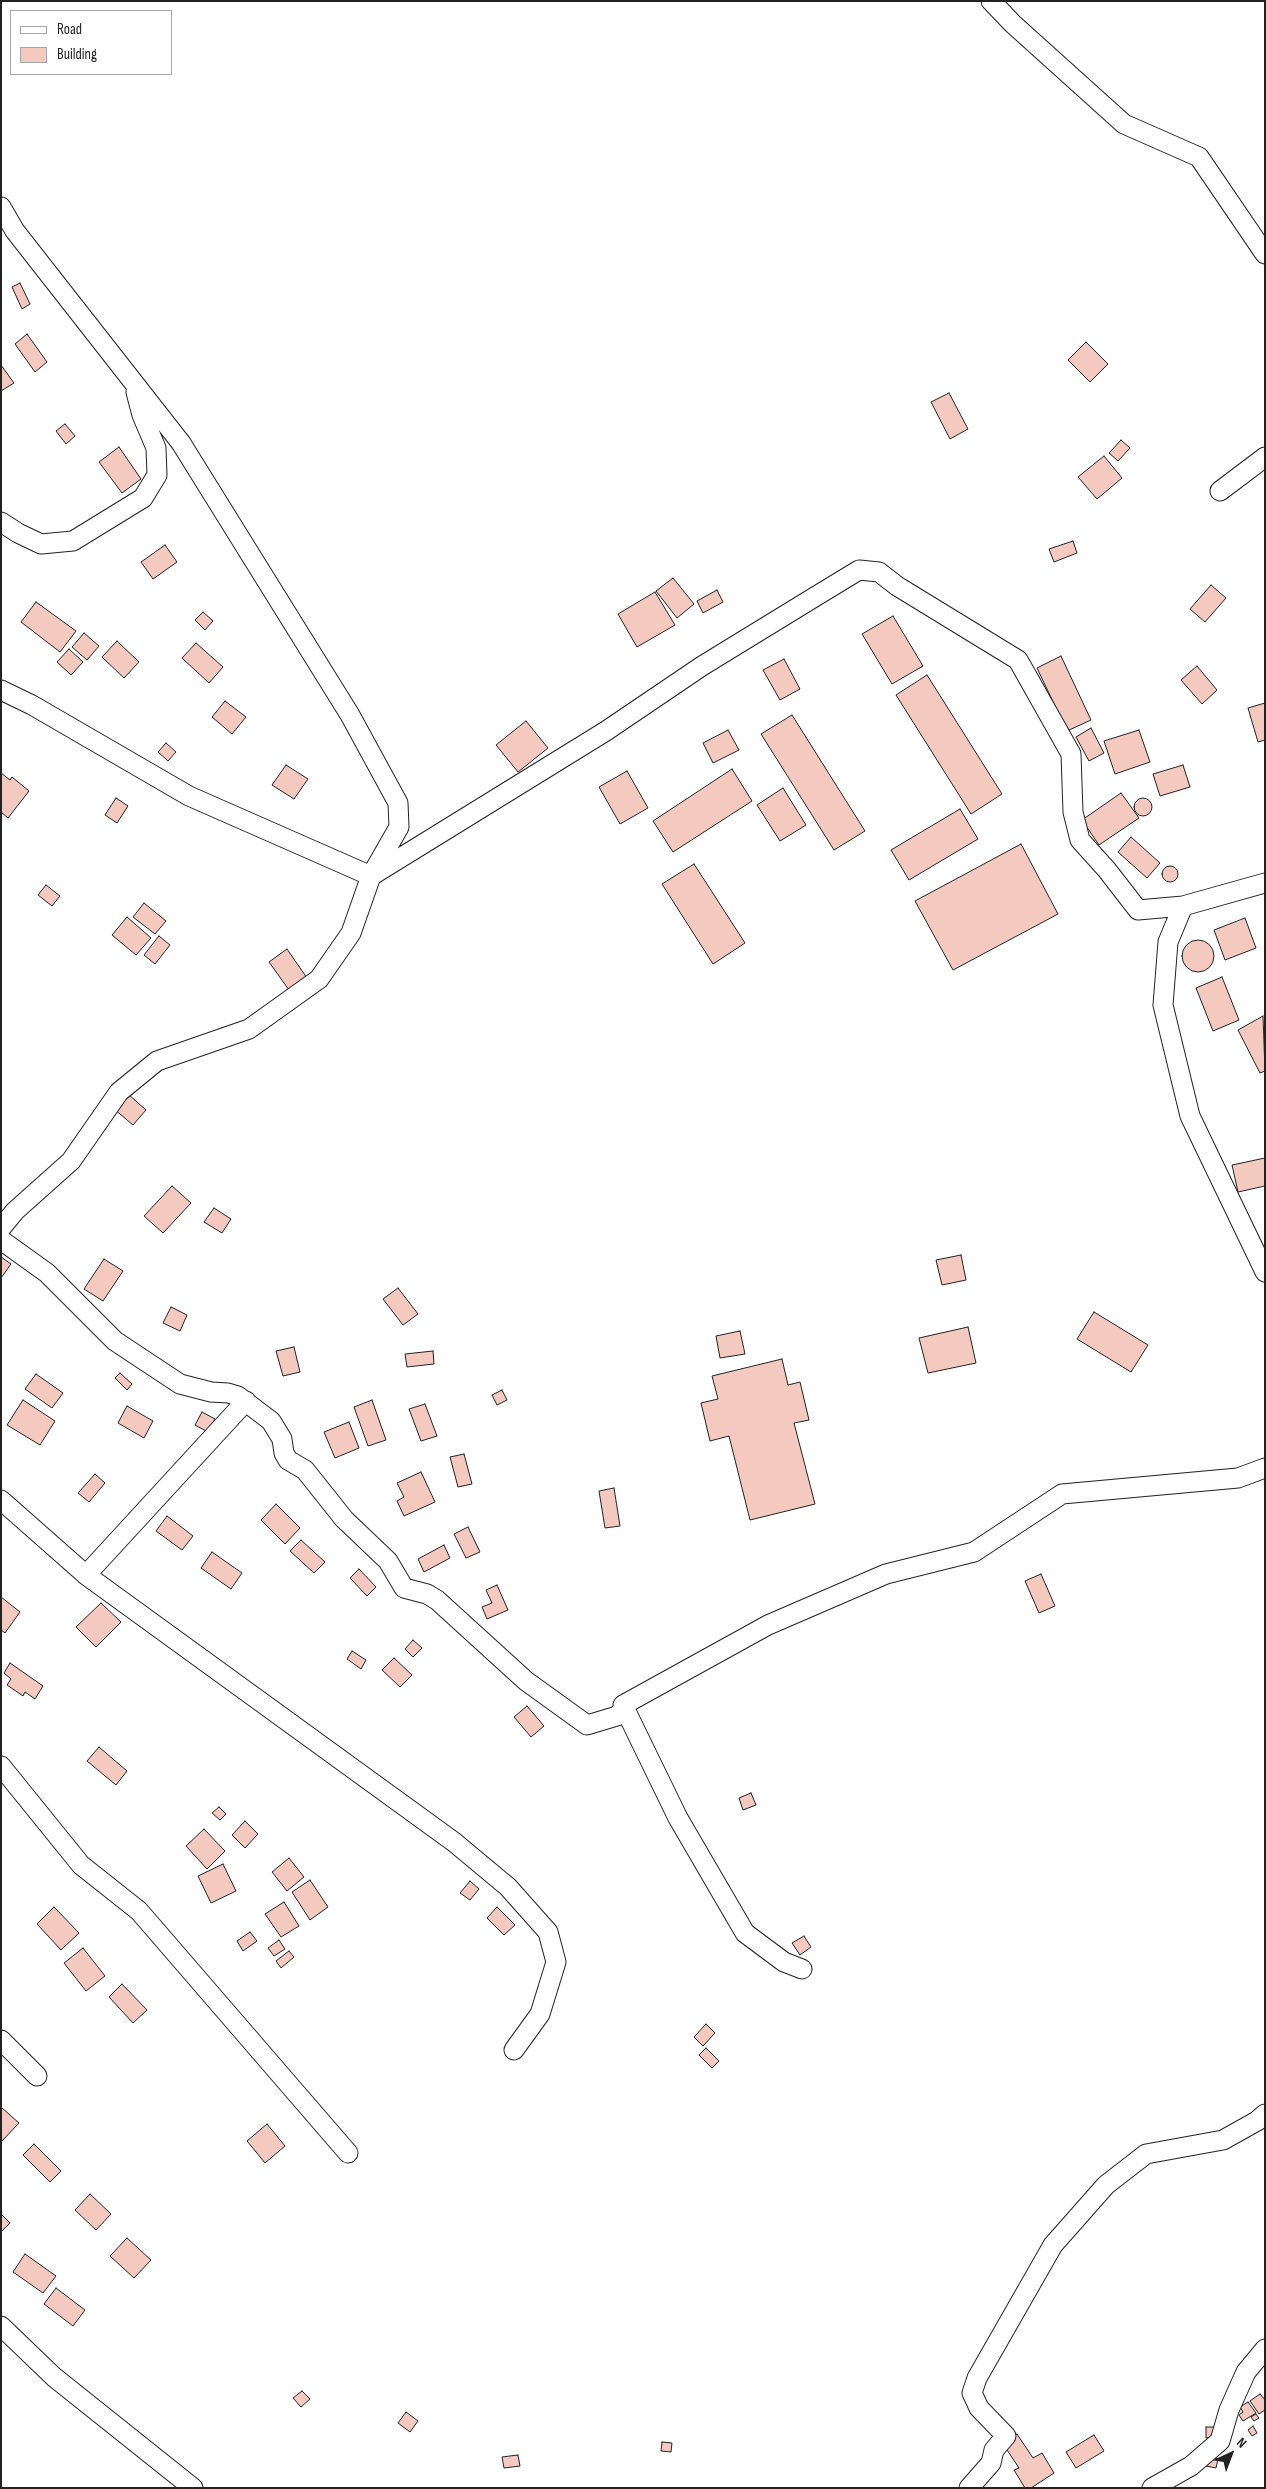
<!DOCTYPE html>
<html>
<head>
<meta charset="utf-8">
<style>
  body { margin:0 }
  #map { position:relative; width:1266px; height:2489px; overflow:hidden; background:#fff; font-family:"Sofia Sans Condensed",sans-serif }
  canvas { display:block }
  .frame { position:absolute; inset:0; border:2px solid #222; pointer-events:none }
  .legend { position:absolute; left:10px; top:10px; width:162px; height:65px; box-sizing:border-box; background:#fff; border:1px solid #a7a7a7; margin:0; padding:6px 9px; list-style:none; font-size:15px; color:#222 }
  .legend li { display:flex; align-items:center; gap:10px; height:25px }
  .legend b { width:25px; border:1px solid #a7a7a7 }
  .north { position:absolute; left:1206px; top:2429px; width:50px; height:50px; -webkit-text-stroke:4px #fff; paint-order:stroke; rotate:43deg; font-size:14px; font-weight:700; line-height:20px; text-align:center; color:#222 }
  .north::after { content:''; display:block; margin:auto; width:18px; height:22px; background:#222; clip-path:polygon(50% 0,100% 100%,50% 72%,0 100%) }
</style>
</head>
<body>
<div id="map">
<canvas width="1266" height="2489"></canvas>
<div class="frame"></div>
<ul class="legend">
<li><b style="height:6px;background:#fff"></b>Road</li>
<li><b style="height:14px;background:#f3c9c0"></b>Building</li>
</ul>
<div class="north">N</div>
</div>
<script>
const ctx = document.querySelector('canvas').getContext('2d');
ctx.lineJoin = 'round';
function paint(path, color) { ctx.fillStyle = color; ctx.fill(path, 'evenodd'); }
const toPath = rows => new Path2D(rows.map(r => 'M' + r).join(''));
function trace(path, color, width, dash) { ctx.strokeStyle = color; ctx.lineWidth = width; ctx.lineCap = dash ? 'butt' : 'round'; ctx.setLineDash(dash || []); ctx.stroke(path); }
const building = toPath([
  [20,283,30,304,22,309,12,287,20,283],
  [27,334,47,362,35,372,15,344,27,334],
  [1086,342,1108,364,1090,382,1068,360,1086,342],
  [1,365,14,383,1,391,1,365],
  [949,393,968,429,950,439,931,402,949,393],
  [65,424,75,436,66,444,56,431,65,424],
  [1121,440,1130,448,1118,461,1109,453,1121,440],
  [119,447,141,479,122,493,99,462,119,447],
  [1104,456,1122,478,1097,499,1078,477,1104,456],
  [1073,541,1077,553,1054,562,1049,549,1073,541],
  [165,545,177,562,153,579,141,562,165,545],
  [673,578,694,604,677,618,656,591,673,578],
  [1211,585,1226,598,1205,622,1190,609,1211,585],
  [717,590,723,602,703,613,697,601,717,590],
  [655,592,675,625,637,647,618,614,655,592],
  [36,602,76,631,60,652,21,622,36,602],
  [203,612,213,621,205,630,195,620,203,612],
  [893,616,923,666,892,684,862,634,893,616],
  [84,633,99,646,87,660,72,647,84,633],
  [117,641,139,662,124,678,102,657,117,641],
  [196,643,223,667,209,683,182,658,196,643],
  [69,649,83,662,71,675,57,662,69,649],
  [1061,656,1091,720,1067,731,1037,668,1061,656],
  [784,659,800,689,780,700,763,670,784,659],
  [1197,666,1217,690,1202,704,1181,680,1197,666],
  [927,675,1002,794,971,814,896,695,927,675],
  [225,701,246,717,232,734,212,717,225,701],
  [1265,703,1265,740,1258,742,1248,708,1265,703],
  [792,715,865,831,834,850,761,734,792,715],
  [526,721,548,748,518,772,496,745,526,721],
  [1091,728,1104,753,1089,761,1076,737,1091,728],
  [728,730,739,750,713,763,703,743,728,730],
  [1139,730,1150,762,1115,774,1104,741,1139,730],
  [166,743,176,752,168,761,158,752,166,743],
  [286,765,308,779,294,799,272,785,286,765],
  [1183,765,1190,787,1160,796,1153,774,1183,765],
  [732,769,752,801,673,852,653,821,732,769],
  [627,771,648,808,620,824,599,787,627,771],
  [1,773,10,780,12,777,29,791,8,818,1,812,1,773],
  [783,788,806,825,780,841,757,805,783,788],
  [1121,793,1139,818,1099,845,1082,820,1121,793],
  [116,798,128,806,117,823,105,815,116,798],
  '1134 807a9 9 0 1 1 18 0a9 9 0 1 1-18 0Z',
  [960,809,978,839,909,880,891,850,960,809],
  [1131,837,1160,863,1147,878,1118,852,1131,837],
  [1021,844,1058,914,953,970,915,901,1021,844],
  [694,864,745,943,713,964,662,884,694,864],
  '1162 874a8 8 0 1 1 16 0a8 8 0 1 1-16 0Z',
  [46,885,60,896,52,906,38,895,46,885],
  [144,903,166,921,155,934,133,917,144,903],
  [127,917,151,938,136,955,112,935,127,917],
  [1245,918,1256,948,1225,960,1214,930,1245,918],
  [159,936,170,945,155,964,144,955,159,936],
  '1182 956a16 16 0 1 1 32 0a16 16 0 1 1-32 0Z',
  [287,949,307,978,289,990,269,962,287,949],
  [1222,977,1239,1020,1213,1031,1196,988,1222,977],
  [1263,1016,1265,1071,1260,1073,1238,1030,1263,1016],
  [128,1094,146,1110,133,1125,114,1109,128,1094],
  [1265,1158,1265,1186,1238,1192,1232,1165,1265,1158],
  [172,1186,191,1203,163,1233,144,1216,172,1186],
  [214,1208,231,1219,222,1233,204,1222,214,1208],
  [961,1255,966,1280,942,1285,936,1260,961,1255],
  [1,1257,11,1264,1,1278,1,1257],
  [104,1259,123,1271,103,1301,84,1289,104,1259],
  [398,1288,418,1314,403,1325,383,1299,398,1288],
  [171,1307,187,1315,180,1331,163,1323,171,1307],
  [1094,1312,1148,1345,1131,1372,1077,1339,1094,1312],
  [968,1327,976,1363,928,1373,919,1338,968,1327],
  [740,1331,745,1354,720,1358,716,1336,740,1331],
  [294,1347,300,1372,283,1376,276,1351,294,1347],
  [433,1351,434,1364,407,1367,405,1354,433,1351],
  [782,1359,788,1385,800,1382,809,1420,794,1423,815,1504,750,1520,729,1436,710,1441,701,1403,718,1399,712,1376,782,1359],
  [120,1373,132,1384,127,1390,115,1378,120,1373],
  [36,1374,63,1393,52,1408,25,1389,36,1374],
  [502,1390,507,1400,497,1405,492,1395,502,1390],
  [23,1400,55,1421,40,1445,7,1425,23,1400],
  [372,1400,386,1440,368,1446,354,1407,372,1400],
  [425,1404,437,1436,421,1441,409,1409,425,1404],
  [127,1406,153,1421,144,1438,118,1423,127,1406],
  [202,1412,215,1419,208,1432,195,1425,202,1412],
  [349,1422,359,1448,335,1458,324,1432,349,1422],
  [464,1454,472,1484,458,1487,450,1457,464,1454],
  [421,1472,435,1502,404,1516,397,1501,404,1497,397,1483,421,1472],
  [95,1474,105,1483,89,1502,78,1493,95,1474],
  [614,1488,620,1526,605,1528,599,1491,614,1488],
  [276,1504,300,1528,285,1544,261,1520,276,1504],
  [167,1516,193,1536,182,1550,156,1531,167,1516],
  [468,1527,480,1552,466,1558,454,1534,468,1527],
  [301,1540,325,1562,314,1573,290,1551,301,1540],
  [444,1545,450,1558,424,1572,418,1559,444,1545],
  [212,1552,242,1573,231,1589,201,1568,212,1552],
  [359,1569,376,1587,367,1596,350,1578,359,1569],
  [1041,1574,1055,1606,1039,1613,1025,1581,1041,1574],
  [497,1585,508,1610,487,1619,482,1607,492,1603,486,1590,497,1585],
  [1,1597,20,1612,5,1633,1,1630,1,1597],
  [101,1603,121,1622,96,1647,76,1627,101,1603],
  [413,1640,422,1648,413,1657,405,1649,413,1640],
  [352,1651,366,1660,361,1669,347,1659,352,1651],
  [394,1658,412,1675,400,1687,382,1670,394,1658],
  [10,1663,43,1686,35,1699,25,1692,23,1696,7,1685,11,1679,4,1673,10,1663],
  [527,1706,544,1726,531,1737,514,1717,527,1706],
  [99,1747,127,1771,116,1785,87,1761,99,1747],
  [751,1793,756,1805,743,1810,739,1798,751,1793],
  [219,1807,226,1814,220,1820,212,1813,219,1807],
  [245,1821,258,1834,245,1848,232,1835,245,1821],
  [204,1829,225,1851,207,1869,186,1846,204,1829],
  [289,1858,304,1877,287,1891,272,1872,289,1858],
  [223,1864,236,1891,211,1903,198,1876,223,1864],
  [310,1880,328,1907,310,1920,292,1892,310,1880],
  [470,1881,479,1889,470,1900,460,1893,470,1881],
  [284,1902,299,1926,281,1937,265,1914,284,1902],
  [54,1907,79,1933,61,1950,37,1924,54,1907],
  [497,1907,515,1925,504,1935,487,1918,497,1907],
  [250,1932,257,1941,243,1951,237,1941,250,1932],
  [804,1936,811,1947,800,1955,792,1943,804,1936],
  [279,1940,285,1949,274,1956,268,1948,279,1940],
  [83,1948,105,1976,86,1991,64,1963,83,1948],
  [289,1951,294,1957,281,1968,276,1961,289,1951],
  [122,1984,147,2010,133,2023,109,1997,122,1984],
  [706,2024,715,2033,703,2046,694,2037,706,2024],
  [706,2048,719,2061,712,2068,699,2055,706,2048],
  [1,2107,19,2123,1,2142,1,2107],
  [267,2124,285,2146,265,2163,247,2141,267,2124],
  [34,2144,61,2171,50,2182,23,2155,34,2144],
  [90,2194,111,2214,96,2230,75,2210,90,2194],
  [1,2214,10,2223,1,2232,1,2214],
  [127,2238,151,2260,134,2278,110,2256,127,2238],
  [25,2254,56,2276,43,2293,13,2272,25,2254],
  [56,2288,85,2310,73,2326,44,2304,56,2288],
  [302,2391,310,2399,301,2407,293,2398,302,2391],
  [1260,2394,1265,2400,1265,2410,1259,2414,1250,2401,1260,2394],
  [1248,2402,1256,2413,1243,2421,1239,2415,1243,2412,1240,2407,1248,2402],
  [406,2412,418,2421,410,2432,398,2423,406,2412],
  [1256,2414,1259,2418,1254,2421,1251,2417,1256,2414],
  [1253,2426,1257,2433,1252,2436,1248,2430,1253,2426],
  [1206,2427,1214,2427,1214,2437,1206,2438,1206,2427],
  [1017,2434,1033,2458,1042,2453,1054,2473,1031,2488,1025,2488,1014,2470,1019,2468,1003,2444,1017,2434],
  [1094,2435,1104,2451,1076,2468,1066,2452,1094,2435],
  [662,2442,672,2443,671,2452,661,2451,662,2442],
  [518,2455,520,2466,504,2468,502,2457,518,2455],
  [1208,2456,1218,2459,1216,2468,1206,2466,1208,2456]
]);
paint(building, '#f3c9c0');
trace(building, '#222', 1);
const minor = toPath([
  [991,1,1013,24,1124,124,1199,157,1265,254],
  [1,207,15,231,181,443,350,715,398,803,399,827,371,876,351,933,319,979,249,1029,157,1061,119,1092,71,1161,15,1211,1,1228],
  [1220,491,1265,457],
  [1,522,18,533,41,544,73,541,143,498,157,475,156,448,142,415,136,392],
  [1,690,32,705,189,796,371,876,606,731,702,666,813,598,859,570,879,572,897,586,1018,660,1071,754,1073,812,1080,840,1107,870,1138,910,1183,906,1168,942,1163,1005,1190,1116,1265,1272],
  [1183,906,1265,883],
  [1,1240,47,1273,115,1341,180,1384,211,1392,228,1393,238,1396,271,1421,282,1439,284,1453,288,1460,305,1470,344,1519,388,1561,404,1588,427,1594,437,1600,526,1681,587,1725,617,1716,625,1708],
  [1,1500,86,1575,454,1842,508,1887,548,1932,556,1962,540,2014,514,2050],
  [86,1575,246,1401],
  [1,1766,81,1865,139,1911,348,2153],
  [802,1969,784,1962,745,1933,678,1818,623,1705,768,1625,886,1574,974,1552,1062,1494,1238,1478,1265,1468],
  [1,2040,37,2076],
  [1,2326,54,2377,193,2488],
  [969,2488,991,2463,994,2450,1006,2436,979,2408,972,2393,977,2378,1053,2245,1106,2185,1146,2154,1223,2140,1257,2121,1265,2114],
  [1152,2488,1191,2466,1220,2441,1229,2410,1246,2372,1265,2349]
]);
trace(minor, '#222', 21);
trace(minor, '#fff', 19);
</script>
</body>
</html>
